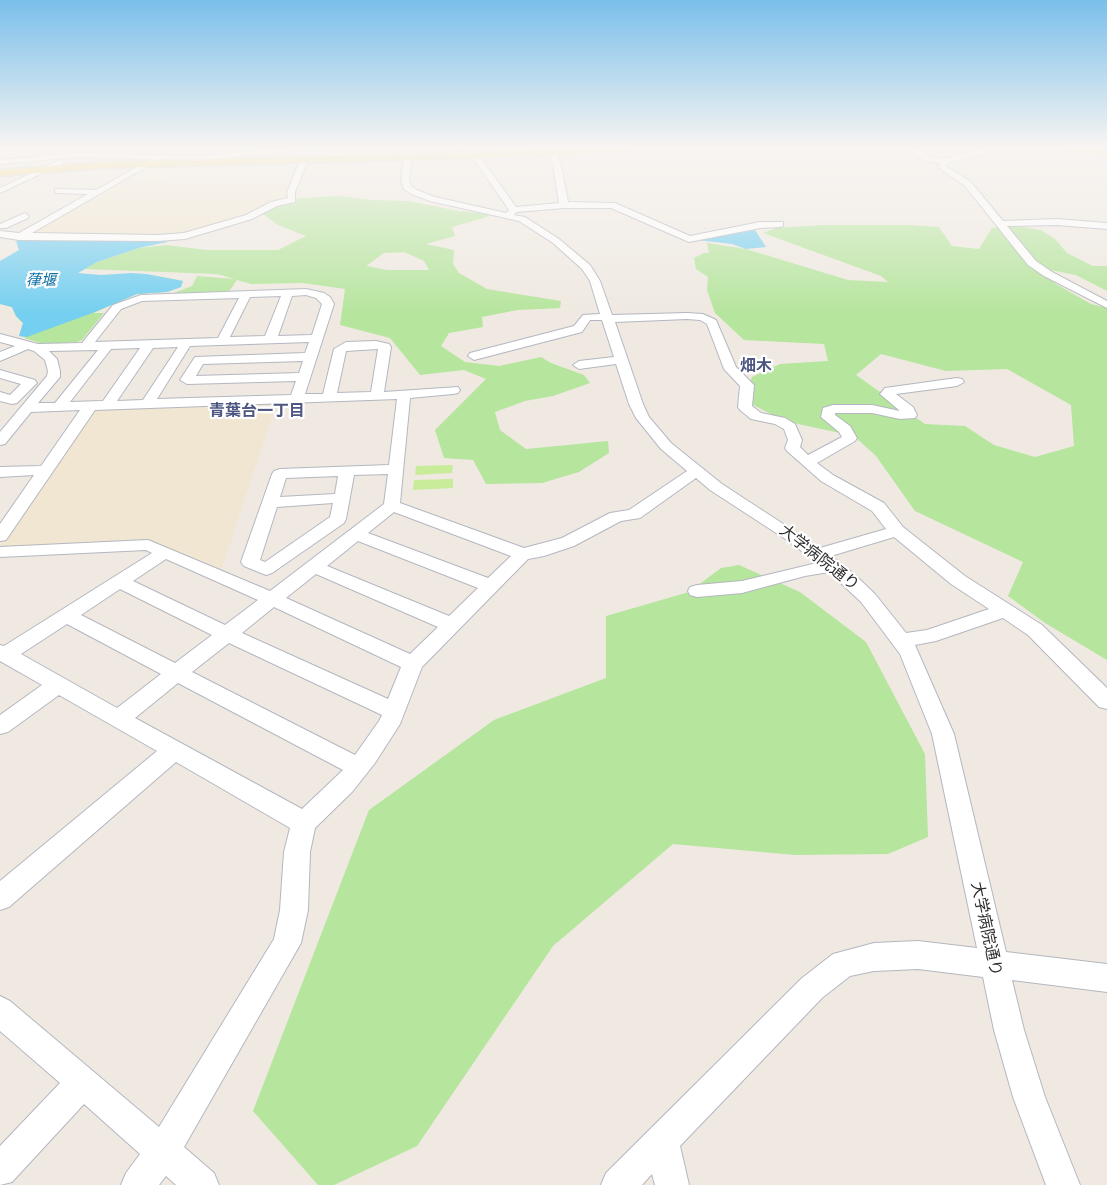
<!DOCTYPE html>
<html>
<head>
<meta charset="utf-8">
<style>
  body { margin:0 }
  canvas { display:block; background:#efe9e1 }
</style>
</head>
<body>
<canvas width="1107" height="1185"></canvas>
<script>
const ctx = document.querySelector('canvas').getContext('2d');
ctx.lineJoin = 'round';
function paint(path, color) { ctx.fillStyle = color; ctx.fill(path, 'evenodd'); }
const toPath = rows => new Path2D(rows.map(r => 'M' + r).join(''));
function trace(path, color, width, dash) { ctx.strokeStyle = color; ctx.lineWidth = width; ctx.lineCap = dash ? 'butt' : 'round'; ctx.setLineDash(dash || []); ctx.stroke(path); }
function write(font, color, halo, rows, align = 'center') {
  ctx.font = font + ' Karla,"Noto Sans JP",sans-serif'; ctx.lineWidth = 4.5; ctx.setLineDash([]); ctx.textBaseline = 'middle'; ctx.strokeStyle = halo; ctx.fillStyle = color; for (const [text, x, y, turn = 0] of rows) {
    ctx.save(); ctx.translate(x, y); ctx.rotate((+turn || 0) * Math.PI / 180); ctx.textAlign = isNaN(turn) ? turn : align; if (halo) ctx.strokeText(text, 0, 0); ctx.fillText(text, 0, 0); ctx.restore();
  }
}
paint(toPath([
  [153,173,172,177,292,177,286,200,259,206,255,212,174,236,28,235,131,175],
  [277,402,221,571,151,541,0,548,0,542,92,410]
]), '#f0e6d1');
paint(toPath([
  [340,196,371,200,409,201,458,211,489,214,487,217,452,227,455,236,426,244,454,250,453,264,459,273,487,289,561,301,560,308,517,310,482,317,483,327,449,333,441,346,465,362,499,366,541,357,551,363,584,375,590,383,553,396,525,401,495,412,500,430,526,449,608,441,609,453,579,472,542,483,486,484,473,460,444,458,435,430,486,379,464,370,420,375,390,338,340,325,345,289,303,283,251,284,237,280,228,293,171,294,192,286,197,276,235,279,217,274,84,269,97,262,139,248,166,245,207,250,278,250,306,236,278,225,263,214,273,206,300,198],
  [404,252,424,261,429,270,387,270,366,266,384,253],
  [824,225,911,225,939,227,952,246,979,249,992,228,1016,226,1041,230,1055,239,1067,253,1093,266,1107,266,1107,291,1076,275,1040,268,1056,284,1091,304,1107,308,1107,660,1045,623,1008,596,1023,562,915,511,876,456,854,436,784,421,744,400,752,377,780,364,828,361,824,344,744,340,715,313,707,290,708,277,696,269,694,258,704,253,709,253,707,243,746,249,848,280,888,282,881,276,763,233,776,228],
  [881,354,946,371,1007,369,1071,405,1074,446,1035,457,994,445,965,426,925,424,856,375],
  [146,274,183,281,181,287,167,292,137,294,93,313,104,313,82,340,77,342,44,344,24,338,26,337,19,336,23,323,16,316,12,307,0,304],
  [739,565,800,592,866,642,925,754,928,837,888,854,795,855,673,844,553,946,417,1146,334,1185,318,1185,253,1111,369,810,494,720,606,678,606,616,689,592,721,568]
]), '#b6e59e');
paint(toPath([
  [453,465,452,473,415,475,416,466],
  [453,479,453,488,413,490,414,480]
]), '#c9ec9a');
paint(toPath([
  [755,230,766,247,746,249,732,244,697,240],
  [21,238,167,241,167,242,139,248,97,262,78,273,101,275,131,273,146,274,183,281,181,287,167,292,137,294,95,312,27,337,19,336,23,323,16,316,12,307,0,304,0,261,19,250,16,241]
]), '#75cff0');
const minor = toPath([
  [285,148,313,148,301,151,355,154,359,156,355,158,298,155,295,155,295,151,200,160,160,159,32,233,158,235,184,233,246,215,271,202,288,198,287,192,300,160,304,158,308,160,295,192,295,202,277,206,252,219,185,239,158,241,19,240,0,237,0,231,19,233,88,194,58,193,55,193,55,189,96,190,151,159,78,157,0,164,0,160,78,153,200,156,285,148],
  [349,148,413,148,409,180,411,186,417,190,435,197,506,213,509,210,469,152,470,150,537,149,538,151,534,153,478,154,516,207,559,203,553,165,548,153,552,151,556,153,561,165,568,202,615,203,690,236,760,222,783,222,783,226,780,227,760,228,689,242,611,208,564,208,516,212,514,215,525,217,559,239,590,265,600,281,612,315,687,313,703,314,716,320,736,367,754,385,752,406,761,413,785,418,795,424,802,440,800,447,808,455,842,437,839,432,821,417,823,408,833,405,872,405,900,411,880,394,885,388,957,378,962,379,964,382,957,386,896,394,913,407,917,415,915,418,900,419,872,413,835,413,835,415,850,426,857,438,855,441,817,463,833,475,884,503,903,527,965,576,1042,625,1107,688,1107,709,1099,707,1028,635,1003,618,936,641,915,645,954,734,1006,952,1107,964,1107,992,1012,980,1024,1030,1045,1097,1080,1185,1046,1185,1013,1097,994,1030,983,977,918,969,874,971,850,976,822,998,680,1146,689,1185,655,1185,652,1174,642,1185,601,1185,606,1173,802,978,833,954,874,943,918,941,977,948,932,734,900,654,861,602,829,572,805,576,742,593,697,597,690,595,688,591,690,587,697,585,742,581,817,563,790,542,710,490,696,478,640,518,621,521,574,546,544,556,528,559,422,667,400,724,375,763,352,792,315,828,310,852,308,910,301,943,184,1147,214,1173,219,1185,176,1185,166,1176,159,1185,121,1185,126,1173,140,1154,84,1104,12,1182,0,1185,0,1146,60,1083,0,1031,0,996,10,1001,159,1127,274,939,280,910,284,852,290,828,176,762,9,907,0,910,0,881,157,751,59,695,8,732,0,734,0,715,42,685,0,661,0,645,4,646,152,553,146,550,0,557,0,547,148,540,270,591,384,504,388,474,354,475,346,519,344,523,272,573,266,575,244,566,241,562,272,474,274,471,280,469,389,465,397,399,95,410,6,540,0,541,0,524,34,475,0,477,0,467,41,466,80,410,31,412,5,444,0,445,0,432,47,376,48,371,45,360,34,351,28,349,0,361,0,352,15,346,0,342,0,334,38,344,82,343,113,305,141,295,306,289,324,293,330,297,334,304,305,394,323,394,334,349,346,342,376,341,389,344,391,347,384,392,458,387,460,390,458,393,453,394,410,398,400,503,524,548,562,538,610,513,629,510,687,471,661,449,636,418,629,404,616,364,579,369,573,365,579,361,614,357,602,320,590,320,582,332,474,360,468,356,470,353,574,326,583,315,600,314,590,281,582,269,553,243,519,221,430,201,411,194,404,189,401,180,405,150,352,151,349,148],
  [306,295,316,298,322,304,312,335,278,336,292,296,306,295],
  [281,296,265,336,230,337,250,297,281,296],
  [239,298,218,338,95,342,121,309,142,301,239,298],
  [687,319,700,320,707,324,724,369,740,386,738,407,740,410,751,419,775,424,784,429,788,440,785,448,787,451,821,481,872,511,886,529,820,548,722,484,671,443,649,417,643,404,615,322,687,319],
  [309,342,305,353,195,357,180,380,187,384,296,381,291,395,157,399,190,346,309,342],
  [178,347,143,400,117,401,153,348,178,347],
  [140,348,103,401,70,402,111,349,140,348],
  [378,349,371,392,337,393,346,351,378,349],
  [98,350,55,403,38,403,60,377,60,371,57,359,49,351,98,350],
  [303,361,299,373,196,376,203,364,303,361],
  [338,476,335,494,280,497,286,478,338,476],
  [333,503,330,517,265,562,260,560,277,507,333,503],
  [394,512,511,556,488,578,368,533,394,512],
  [894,537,951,584,989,609,927,630,906,633,875,594,853,573,831,556,894,537],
  [358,541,478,588,449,616,327,566,358,541],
  [166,559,258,600,225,625,133,581,166,559],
  [316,574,438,627,410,654,286,598,316,574],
  [120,589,212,635,175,663,81,615,120,589],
  [274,607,401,667,388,699,242,633,274,607],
  [67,624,161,674,117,708,21,654,67,624],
  [229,643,382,715,379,721,355,755,192,672,229,643],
  [178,683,343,770,302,809,135,718,178,683],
  [907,148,915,148,930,157,944,159,985,148,993,148,987,154,950,162,946,166,971,182,1003,221,1057,219,1107,223,1107,229,1057,225,1007,226,1036,261,1052,272,1107,301,1107,308,1044,276,1028,265,965,186,939,168,938,166,941,163,925,161,907,148],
  [59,160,66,162,0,193,0,188,59,160],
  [25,213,29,216,28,218,6,228,0,228,0,224,25,213],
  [0,370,35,380,37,383,17,403,12,404,0,401,0,392,10,395,21,384,0,378,0,370]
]);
const major = toPath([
  [587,148,632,148,628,151,552,156,105,168,0,176,0,170,105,162,587,148],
  [1060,148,1107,150,1107,156,1064,151,1060,148]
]);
trace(minor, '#b4b7c1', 2);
trace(major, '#c9c9c9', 3);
paint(minor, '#fff');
paint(major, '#f2d163');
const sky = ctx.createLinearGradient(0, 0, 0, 314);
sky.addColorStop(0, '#7abfeb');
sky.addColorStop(0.47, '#f8f5f2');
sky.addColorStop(1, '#f8f5f200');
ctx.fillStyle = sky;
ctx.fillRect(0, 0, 1107, 314);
write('italic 15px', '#0d6fa3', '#fff', [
  ["葎堰",41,281]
]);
write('bold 16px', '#4d5680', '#fff', [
  ["畑木",756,366],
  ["青葉台一丁目",257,411]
]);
write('16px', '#2e2e2e', '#fff', [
  ["大学病院通り",819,558,38],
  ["大学病院通り",986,929,78]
]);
</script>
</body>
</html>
